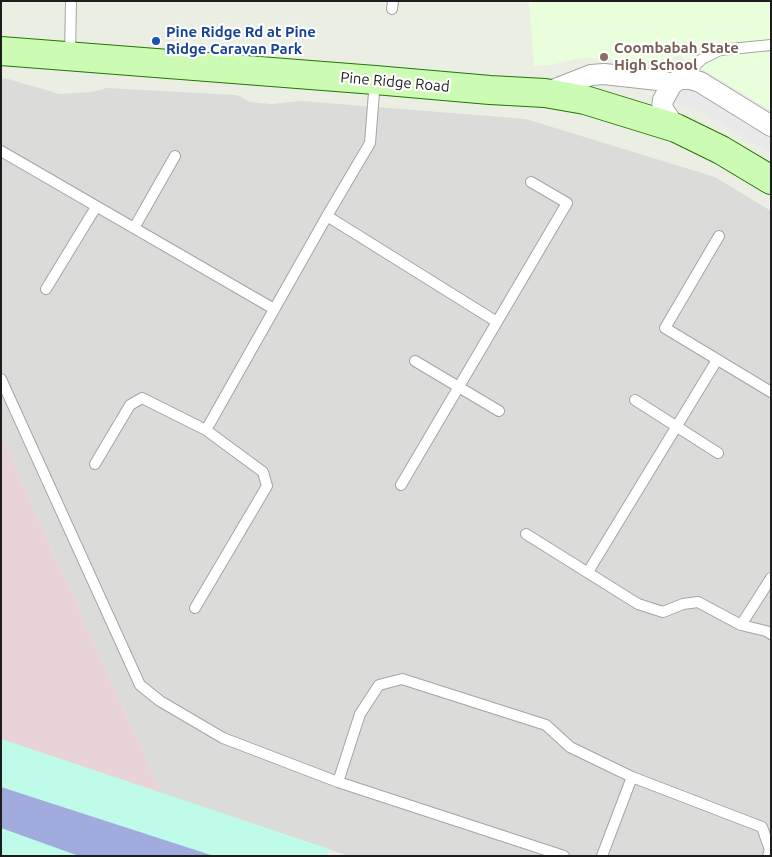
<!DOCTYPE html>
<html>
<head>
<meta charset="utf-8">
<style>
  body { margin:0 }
  #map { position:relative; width:772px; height:857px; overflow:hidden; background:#ebefe3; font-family:Ubuntu,sans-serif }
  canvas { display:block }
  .frame { position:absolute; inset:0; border:2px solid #1d1d1d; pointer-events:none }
</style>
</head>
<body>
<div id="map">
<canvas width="772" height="857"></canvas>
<div class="frame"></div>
</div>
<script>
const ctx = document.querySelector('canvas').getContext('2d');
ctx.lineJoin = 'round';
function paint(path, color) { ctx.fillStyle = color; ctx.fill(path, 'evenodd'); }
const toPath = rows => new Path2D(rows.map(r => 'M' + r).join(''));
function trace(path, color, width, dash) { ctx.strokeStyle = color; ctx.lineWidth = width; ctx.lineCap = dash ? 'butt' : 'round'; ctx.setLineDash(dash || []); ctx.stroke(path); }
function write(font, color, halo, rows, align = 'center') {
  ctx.font = font + ' Ubuntu,sans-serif'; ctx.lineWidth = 4.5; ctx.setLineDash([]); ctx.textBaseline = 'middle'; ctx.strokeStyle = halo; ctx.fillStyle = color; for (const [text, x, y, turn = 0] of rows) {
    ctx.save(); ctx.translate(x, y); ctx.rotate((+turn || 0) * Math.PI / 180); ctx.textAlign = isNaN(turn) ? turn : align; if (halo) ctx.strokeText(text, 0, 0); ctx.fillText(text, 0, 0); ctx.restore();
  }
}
paint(toPath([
  [1,78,8,79,60,94,91,92,107,88,237,95,250,102,271,104,302,101,526,119,715,177,771,211,771,856,349,856,162,794,1,435]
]), '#dbdbda');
paint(toPath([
  [1,435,162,794,1,739]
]), '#e8d4d8');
paint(toPath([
  [529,1,771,1,771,111,679,55,664,61,581,58,550,65,534,66]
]), '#e9ffdb');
paint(toPath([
  [1,739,329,849,327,856,1,855]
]), '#befbe8');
paint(toPath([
  [695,65,771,111,771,154,701,112,674,103]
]), '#e9e9e9');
paint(toPath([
  [1,787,214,856,79,856,1,828]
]), '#a2abde');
const lane = toPath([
  [392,9,393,1],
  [70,55,71,1],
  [683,77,702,59,720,50,771,45],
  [1,151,274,309],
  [327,216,497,322],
  [134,228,175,156],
  [719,236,665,328,771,392],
  [46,289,96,207],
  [415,361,499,411],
  [1,379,140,685,160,701,223,738,338,782,564,856],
  [635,400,718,453],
  [206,430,327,216,370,143,375,80],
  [95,464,130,405,142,398,206,430,263,472,267,486,195,608],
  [401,485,567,203,531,182],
  [526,534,638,604,663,612,683,604,698,602,741,625,766,631,771,634],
  [588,572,717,360],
  [741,625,771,578],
  [338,782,360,714,379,685,402,679,546,725,570,747,632,777,762,827,770,850,768,856],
  [602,856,632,777]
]);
const street = toPath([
  [545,93,591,75,604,74,658,80,672,84],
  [676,128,662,108,663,100,672,84,680,79,690,79,700,82,771,126]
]);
const secondary = toPath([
  [1,51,375,80,490,90,545,93,585,100,676,128,721,150,771,180]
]);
trace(lane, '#a4a4a4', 12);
trace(street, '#a4a4a4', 22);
trace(secondary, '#237602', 30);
trace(lane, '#fff', 10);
trace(street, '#fff', 20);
trace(secondary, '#ccfbb4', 28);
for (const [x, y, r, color] of [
  [156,41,5,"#1a4fb4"],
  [604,57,5,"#8d6e63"]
]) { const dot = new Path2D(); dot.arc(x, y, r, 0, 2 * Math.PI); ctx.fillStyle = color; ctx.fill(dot); trace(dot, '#fff', 2); }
write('bold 15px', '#164399', '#fff', [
  ["Pine Ridge Rd at Pine",166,32],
  ["Ridge Caravan Park",166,49]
], 'left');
write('bold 15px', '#785e54', '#fff', [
  ["Coombabah State",614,48],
  ["High School",614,65]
], 'left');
write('15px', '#1d1d1d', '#fff', [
  ["Pine Ridge Road",395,82,5]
]);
</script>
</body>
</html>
